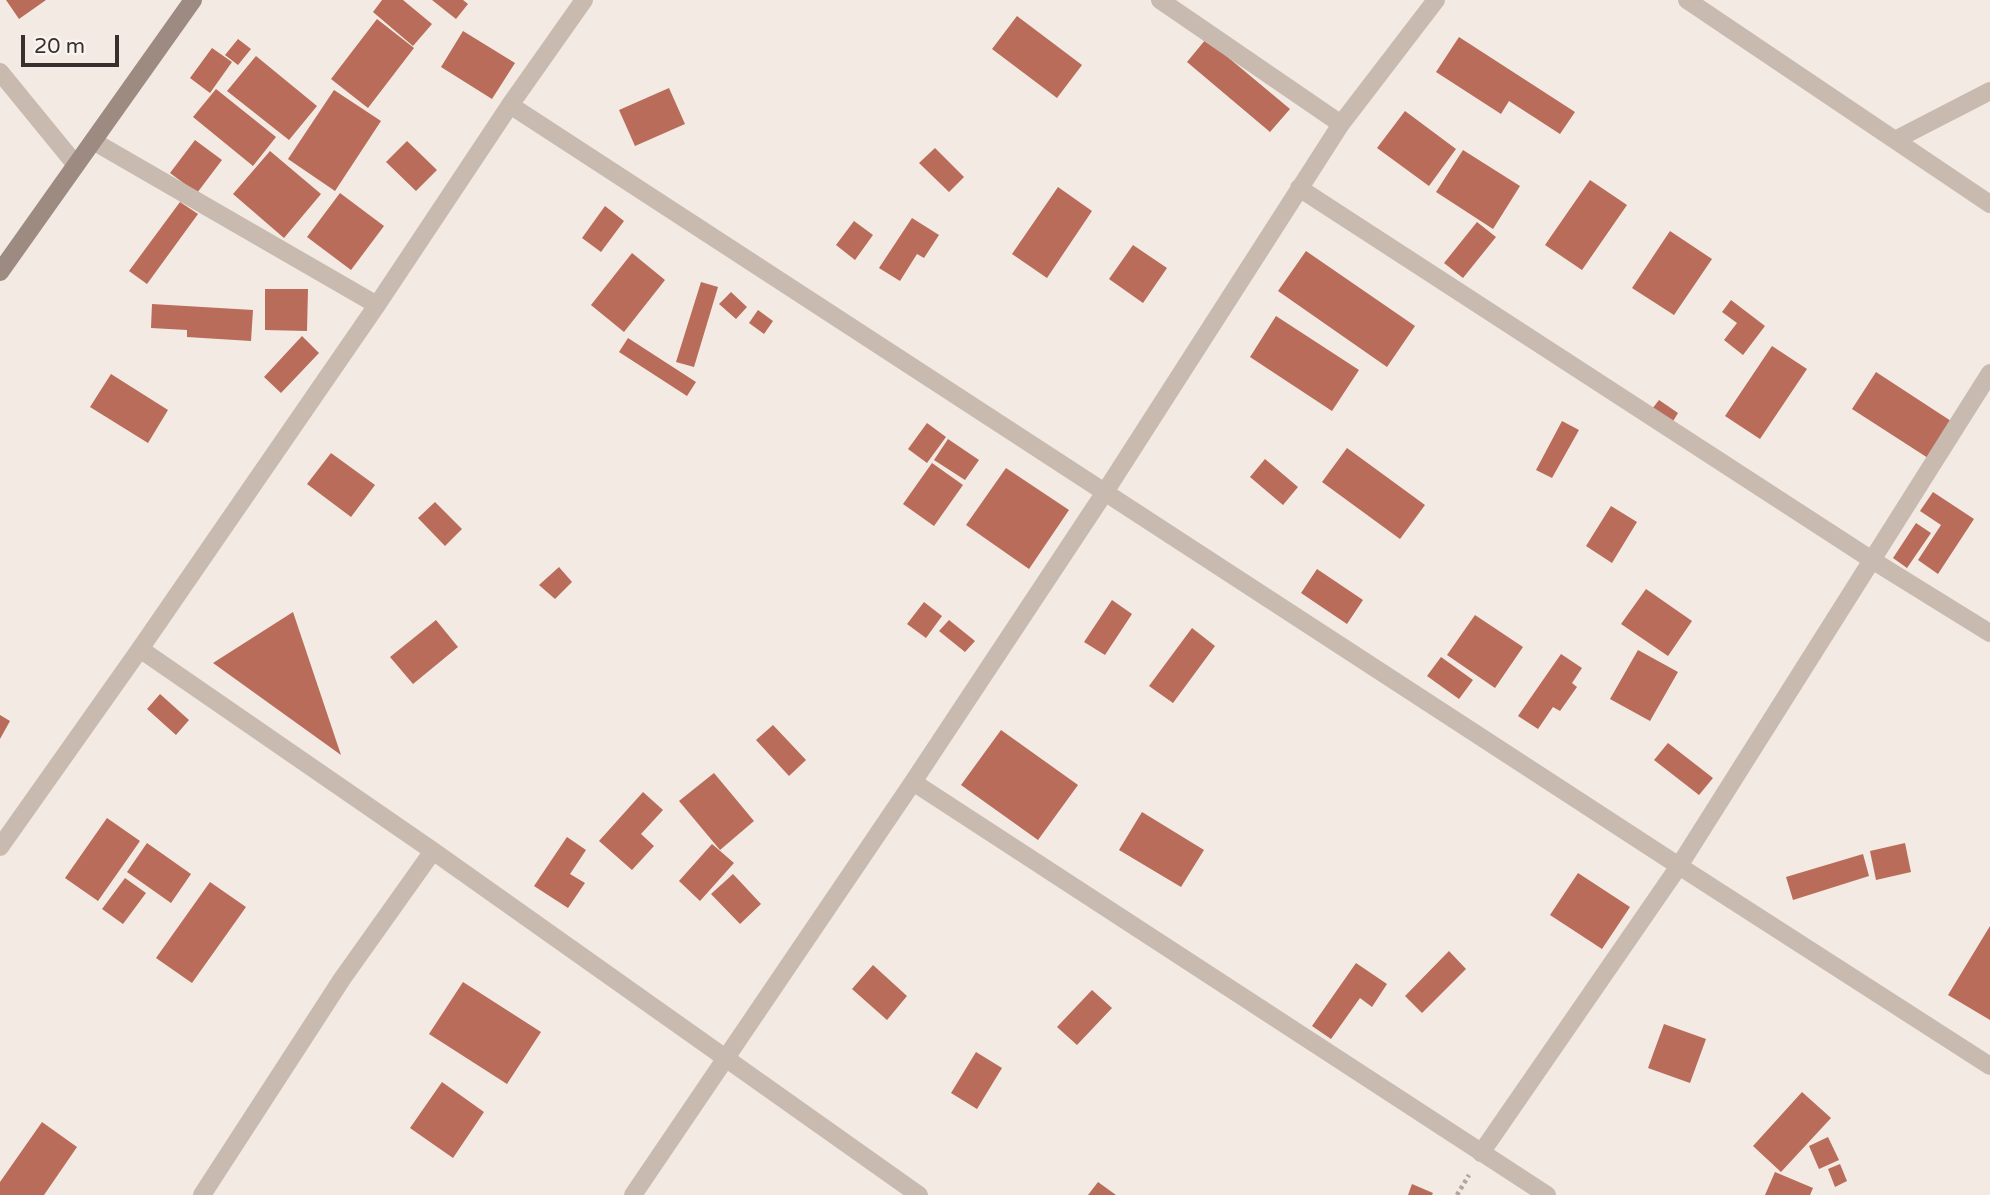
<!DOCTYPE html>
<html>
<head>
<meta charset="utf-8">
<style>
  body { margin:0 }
  #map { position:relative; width:1990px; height:1195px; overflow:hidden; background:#f2eae3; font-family:"Varela Round",sans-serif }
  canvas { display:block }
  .scale { position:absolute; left:21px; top:35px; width:98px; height:32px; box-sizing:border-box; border:4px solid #39302d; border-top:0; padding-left:9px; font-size:21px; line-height:24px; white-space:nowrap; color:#39302d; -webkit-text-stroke:5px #f9f4ef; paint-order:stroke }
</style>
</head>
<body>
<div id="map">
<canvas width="1990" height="1195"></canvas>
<div class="scale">20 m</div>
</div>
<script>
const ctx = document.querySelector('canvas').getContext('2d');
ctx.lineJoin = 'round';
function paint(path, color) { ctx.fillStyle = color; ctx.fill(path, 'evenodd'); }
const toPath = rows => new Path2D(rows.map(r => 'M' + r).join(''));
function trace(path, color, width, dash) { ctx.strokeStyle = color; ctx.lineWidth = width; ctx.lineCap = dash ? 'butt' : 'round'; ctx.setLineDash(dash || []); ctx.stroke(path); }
paint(toPath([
  [6,0,46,0,19,19],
  [382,0,403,0,432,24,413,46,373,12],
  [432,0,463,0,468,4,456,19],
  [1017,16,1082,65,1057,98,992,49],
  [377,19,414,48,368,108,331,79],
  [463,31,515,63,492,99,441,67],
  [1459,37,1575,112,1560,134,1509,101,1501,114,1436,72],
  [238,39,251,49,238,65,225,55],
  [1206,39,1290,109,1270,132,1187,62],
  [212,48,232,62,210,93,190,78],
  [256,56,317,106,289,140,227,91],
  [669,88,685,124,635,146,619,110],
  [216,89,276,137,253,166,193,117],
  [334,90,381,121,335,191,288,159],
  [1405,111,1456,149,1429,186,1377,148],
  [195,140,222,160,197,193,170,173],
  [407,141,437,170,416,191,386,162],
  [935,148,964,177,949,192,919,163],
  [1463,150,1520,186,1493,229,1436,192],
  [270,151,321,194,284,238,233,194],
  [1590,180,1627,205,1582,270,1545,245],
  [1058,187,1092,211,1047,278,1012,254],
  [340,193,384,226,351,270,307,237],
  [180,202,198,214,147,284,129,271],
  [605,206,624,221,601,252,582,238],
  [912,218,939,235,924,258,917,254,900,281,879,268],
  [854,221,873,235,855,260,836,245],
  [1477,222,1496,237,1463,278,1444,263],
  [1670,231,1712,259,1674,315,1632,288],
  [1133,245,1167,268,1143,303,1109,279],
  [1306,251,1415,326,1387,367,1278,291],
  [632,253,665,280,624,332,591,305],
  [701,282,718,287,694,367,676,362],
  [265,289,308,289,307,331,265,330],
  [731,292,747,307,736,319,719,304],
  [1731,300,1765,326,1743,355,1724,340,1737,323,1722,312],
  [152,304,253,310,251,341,187,337,187,330,151,328],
  [758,310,773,321,764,334,749,323],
  [1276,316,1359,370,1332,411,1250,357],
  [302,336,319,353,281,393,264,377],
  [628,338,696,382,687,396,619,352],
  [1772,346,1807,369,1760,439,1725,416],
  [1876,372,1951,421,1928,458,1852,409],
  [111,374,168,410,148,443,90,407],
  [1659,400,1678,413,1672,423,1652,409],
  [1562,421,1579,430,1552,478,1536,470],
  [927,423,946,437,927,463,908,449],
  [948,439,979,460,965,480,934,460],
  [1347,448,1425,505,1400,539,1322,482],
  [331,453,375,485,351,517,307,484],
  [1265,459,1298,487,1283,505,1250,477],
  [932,463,963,485,934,526,903,504],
  [1006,468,1069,510,1029,569,966,525],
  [1933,492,1974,519,1938,574,1918,560,1941,525,1920,511],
  [435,502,462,529,445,546,418,518],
  [1611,506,1637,522,1612,563,1586,546],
  [1916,523,1931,533,1907,568,1893,558],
  [559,567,572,582,555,599,539,585],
  [1317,569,1363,600,1347,624,1301,593],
  [1646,589,1692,621,1668,656,1621,624],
  [1112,600,1132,614,1105,655,1084,642],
  [924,602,942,616,926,638,907,624],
  [293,612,341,755,213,663],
  [1475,615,1523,647,1495,688,1447,655],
  [436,620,458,647,413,684,390,657],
  [949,620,975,641,965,652,939,631],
  [1192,628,1215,646,1173,703,1149,686],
  [1638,650,1678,672,1650,721,1610,699],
  [1561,654,1582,668,1572,683,1577,687,1560,711,1553,707,1538,729,1518,716],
  [1441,657,1473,680,1459,699,1427,676],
  [160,694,189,720,176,735,147,709],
  [0,715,10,721,0,739],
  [773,725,806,760,789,776,756,740],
  [1001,730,1078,785,1038,840,961,785],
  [1668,743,1713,778,1699,795,1654,760],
  [714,773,754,821,720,850,679,801],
  [643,792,663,810,641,834,654,846,632,870,599,841],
  [1142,812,1204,850,1181,887,1119,850],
  [107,818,140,841,98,901,65,878],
  [567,837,586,850,570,874,585,883,568,908,534,886],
  [147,843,191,874,171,903,127,872],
  [1905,843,1911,872,1876,880,1870,851],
  [712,844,734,863,700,901,679,881],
  [1863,854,1869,876,1793,900,1786,877],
  [1578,873,1630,907,1602,949,1550,915],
  [733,874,761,904,740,924,711,894],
  [125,878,146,893,123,924,102,909],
  [210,882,246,907,192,983,156,958],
  [1990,926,1990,1020,1948,995],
  [1449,951,1466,969,1422,1013,1405,996],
  [1356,963,1387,984,1372,1007,1360,998,1331,1039,1312,1026],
  [873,965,907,996,887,1020,852,989],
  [463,982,541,1032,507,1084,429,1034],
  [1092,990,1112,1008,1077,1045,1057,1027],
  [1664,1024,1706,1039,1690,1083,1648,1068],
  [976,1052,1002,1068,977,1109,951,1093],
  [442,1082,484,1112,453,1158,410,1128],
  [1802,1092,1831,1118,1781,1172,1753,1146],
  [42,1122,77,1147,44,1195,0,1195,0,1182],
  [1828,1137,1839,1160,1819,1169,1809,1146],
  [1840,1164,1847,1181,1835,1187,1828,1169],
  [1775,1172,1813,1188,1810,1195,1765,1195],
  [1098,1182,1116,1195,1088,1195],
  [1412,1184,1433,1193,1432,1195,1408,1195]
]), '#b96c59');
trace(toPath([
  [1457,1195,1469,1175]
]), '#b5a49a', 4.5, [3.5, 3.5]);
trace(toPath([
  [1160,0,1341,124],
  [1687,0,1990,204],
  [0,72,76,165],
  [510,105,1679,866,1990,1066],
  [1895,140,1990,91],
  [93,141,377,305],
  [1299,188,1872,560,1990,633],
  [140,649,433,851,919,1195],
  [913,782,1547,1195],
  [0,847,140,649,377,305,510,105,584,0],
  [1481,1153,1679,866,1990,373],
  [202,1195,342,979,433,851],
  [633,1195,913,782,1105,492,1341,124,1436,0]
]), '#c9bab0', 18);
trace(toPath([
  [0,272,193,0]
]), '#9d8a81', 18);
</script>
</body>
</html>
